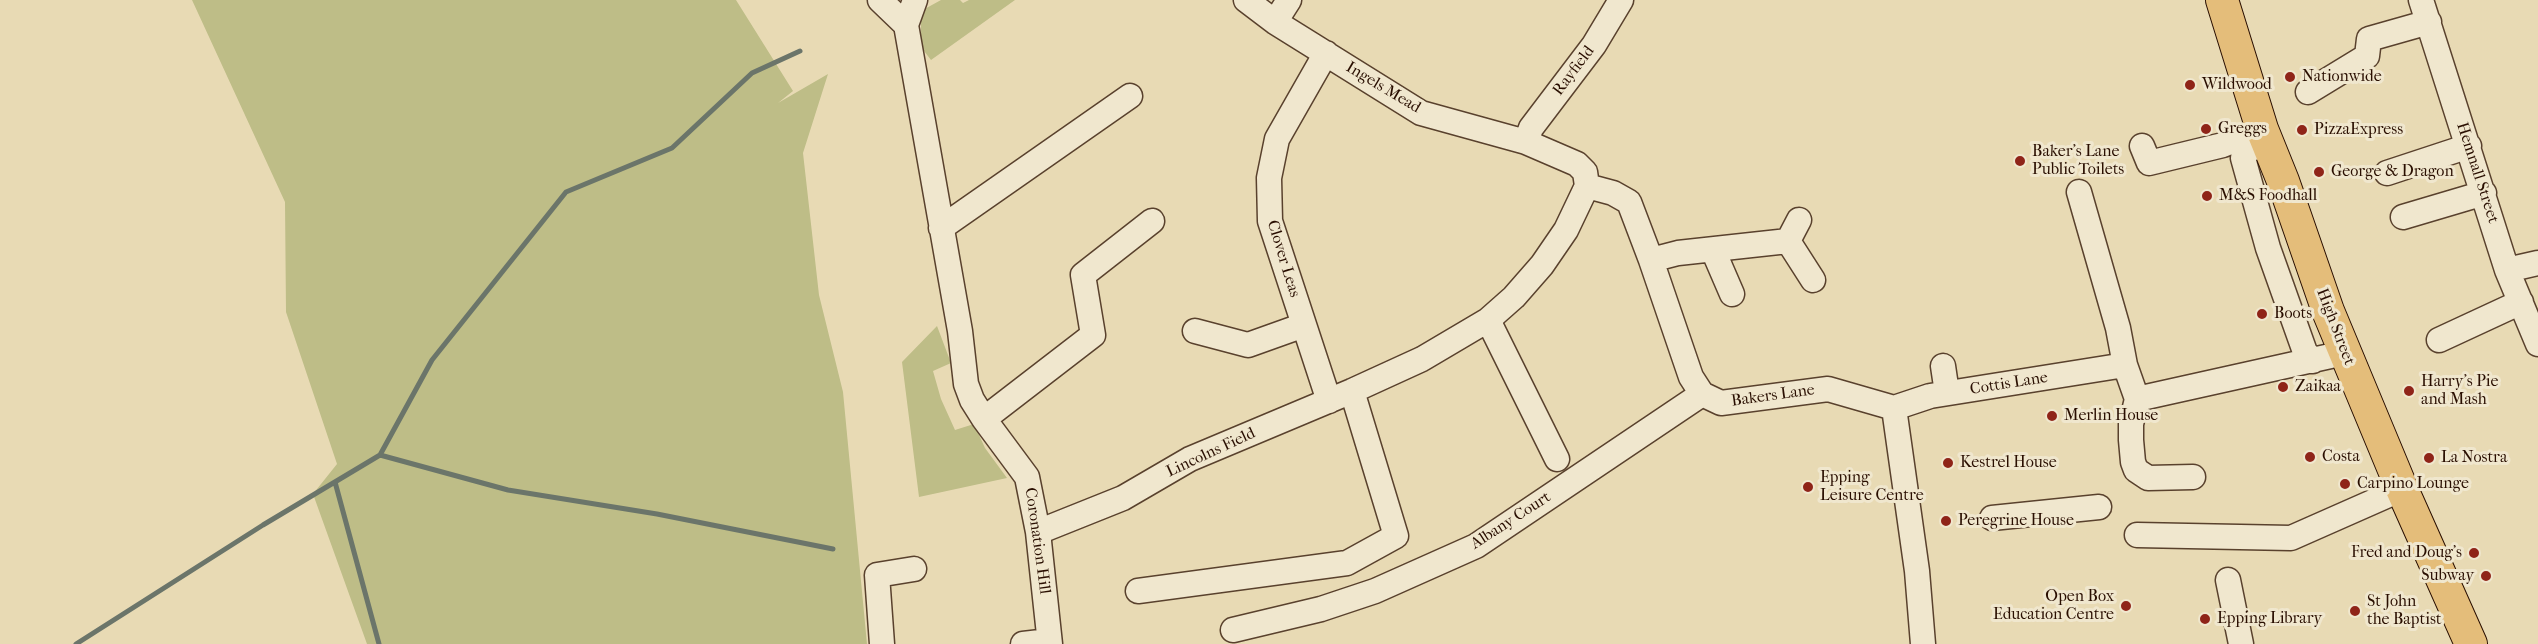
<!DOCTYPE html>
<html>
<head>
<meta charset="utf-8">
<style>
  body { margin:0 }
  canvas { display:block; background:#e8dab4 }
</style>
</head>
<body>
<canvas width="2538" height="644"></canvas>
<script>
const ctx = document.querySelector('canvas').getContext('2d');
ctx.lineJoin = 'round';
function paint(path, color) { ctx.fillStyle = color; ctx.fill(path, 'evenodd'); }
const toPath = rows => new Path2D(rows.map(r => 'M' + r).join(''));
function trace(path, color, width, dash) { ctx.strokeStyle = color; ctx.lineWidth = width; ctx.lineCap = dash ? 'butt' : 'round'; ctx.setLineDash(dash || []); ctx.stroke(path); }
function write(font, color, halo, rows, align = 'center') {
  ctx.font = font + ' "IM FELL French Canon",serif'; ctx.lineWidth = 6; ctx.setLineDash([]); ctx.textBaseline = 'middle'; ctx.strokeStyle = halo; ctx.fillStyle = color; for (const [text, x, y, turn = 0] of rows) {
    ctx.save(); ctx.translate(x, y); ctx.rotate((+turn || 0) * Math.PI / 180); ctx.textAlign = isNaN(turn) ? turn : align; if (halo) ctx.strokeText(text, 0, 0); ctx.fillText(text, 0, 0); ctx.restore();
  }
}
paint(toPath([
  [192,0,736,0,793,91,778,103,828,74,803,153,819,295,843,392,867,644,367,644,313,494,337,464,286,312,285,202],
  [941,0,960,0,963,3,969,0,1015,0,931,60,921,47,921,11],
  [937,326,951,363,933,371,941,399,955,430,974,424,985,448,1007,478,919,497,902,362]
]), '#bebd87');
trace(toPath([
  [380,455,508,490,657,514,833,549],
  [335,482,379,644],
  [76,644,263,525,380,455,432,360,566,192,672,148,752,73,800,51]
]), '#6b756a', 5);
const minor = toPath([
  [880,0,906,25],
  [915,0,906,25,960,331,966,384,972,400,984,419,1027,477,1038,532,1050,644],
  [1246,0,1275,22,1421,113,1526,142,1577,164,1585,172,1587,186],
  [2421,0,2507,270,2538,344],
  [1275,22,1289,0],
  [1326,53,1277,139,1269,178,1270,221,1329,401],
  [2308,92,2367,56,2369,39,2429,22],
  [2268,141,2245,152,2243,158,2268,248,2305,352,2313,361],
  [1526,142,1531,128,1594,45,1621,0],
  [2142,146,2149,163,2223,145,2262,129],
  [2387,173,2469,146],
  [1587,186,1613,193,1629,202,1651,260,1691,377,1702,394,1721,403,1828,389,1894,408,1917,571,1923,644],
  [2079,192,2118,328,2125,365,2137,399,2344,353],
  [2403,217,2484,193],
  [941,228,1130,96],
  [1788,241,1813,280],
  [1713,250,1732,294],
  [1651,260,1678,253,1788,241,1799,220],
  [2507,270,2538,263],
  [1488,320,1557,459],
  [1195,331,1248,345,1304,325],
  [2439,340,2521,302],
  [1943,366,1947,393],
  [2137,399,2131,424,2131,440,2133,462,2136,470,2148,478,2193,477],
  [1894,408,1930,396,2125,365],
  [984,419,1093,335,1083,275,1152,221],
  [1992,518,2099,507],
  [1038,532,1123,498,1190,459,1352,391,1422,359,1488,320,1514,297,1542,265,1566,230,1587,186],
  [2137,535,2291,538,2402,489],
  [2228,580,2241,644],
  [1138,591,1347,563,1396,536,1352,391],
  [1233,630,1321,609,1375,591,1476,546,1702,394],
  [882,644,877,575,914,569],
  [1023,644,1049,641]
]);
const major = toPath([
  [2222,0,2262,129,2283,181,2328,311,2402,489,2471,644]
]);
trace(minor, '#59412d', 27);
trace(major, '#290e00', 34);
trace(minor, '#f0e7ce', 24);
trace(major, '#e4bd7a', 32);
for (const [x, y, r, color] of [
  [2290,77,6,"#8f2418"],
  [2190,85,6,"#8f2418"],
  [2206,129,6,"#8f2418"],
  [2302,130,6,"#8f2418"],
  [2020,161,6,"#8f2418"],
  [2319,172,6,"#8f2418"],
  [2207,196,6,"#8f2418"],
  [2262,314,6,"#8f2418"],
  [2283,387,6,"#8f2418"],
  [2409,391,6,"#8f2418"],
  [2052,416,6,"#8f2418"],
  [2310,457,6,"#8f2418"],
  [2429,458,6,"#8f2418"],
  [1948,463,6,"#8f2418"],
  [2345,484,6,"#8f2418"],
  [1808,487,6,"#8f2418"],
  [1946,521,6,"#8f2418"],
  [2474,553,6,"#8f2418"],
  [2486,576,6,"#8f2418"],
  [2126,606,6,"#8f2418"],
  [2355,611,6,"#8f2418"],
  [2205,619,6,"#8f2418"]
]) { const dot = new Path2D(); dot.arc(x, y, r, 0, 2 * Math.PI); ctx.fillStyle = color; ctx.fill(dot); trace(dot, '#f0e7ce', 2); }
write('16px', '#290e00', '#f0e7ce', [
  ["Rayfield",1574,71,-53],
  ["Ingels Mead",1383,88,31],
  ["Hemnall Street",2477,173,72],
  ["Clover Leas",1283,259,73],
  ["High Street",2335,327,69],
  ["Cottis Lane",2009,384,-9],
  ["Bakers Lane",1773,396,-8],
  ["Lincolns Field",1211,453,-25],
  ["Albany Court",1511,521,-33],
  ["Coronation Hill",1037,541,82]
]);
write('16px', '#290e00', '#f0e7ce', [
  ["Nationwide",2302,77],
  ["Wildwood",2202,85],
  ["Greggs",2218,129],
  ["PizzaExpress",2314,130],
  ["Baker's Lane",2032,152],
  ["Public Toilets",2032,170],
  ["George & Dragon",2331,172],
  ["M&S Foodhall",2219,196],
  ["Boots",2274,314],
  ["Harry's Pie",2421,382],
  ["and Mash",2421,400],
  ["Zaikaa",2295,387],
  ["Merlin House",2064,416],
  ["Costa",2322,457],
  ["La Nostra",2441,458],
  ["Kestrel House",1960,463],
  ["Epping",1820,478],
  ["Leisure Centre",1820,496],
  ["Carpino Lounge",2357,484],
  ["Peregrine House",1958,521],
  ["Fred and Doug's",2462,553,"right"],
  ["Subway",2474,576,"right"],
  ["Open Box",2114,597,"right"],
  ["Education Centre",2114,615,"right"],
  ["St John",2367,602],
  ["the Baptist",2367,620],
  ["Epping Library",2217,619]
], 'left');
</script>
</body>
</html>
